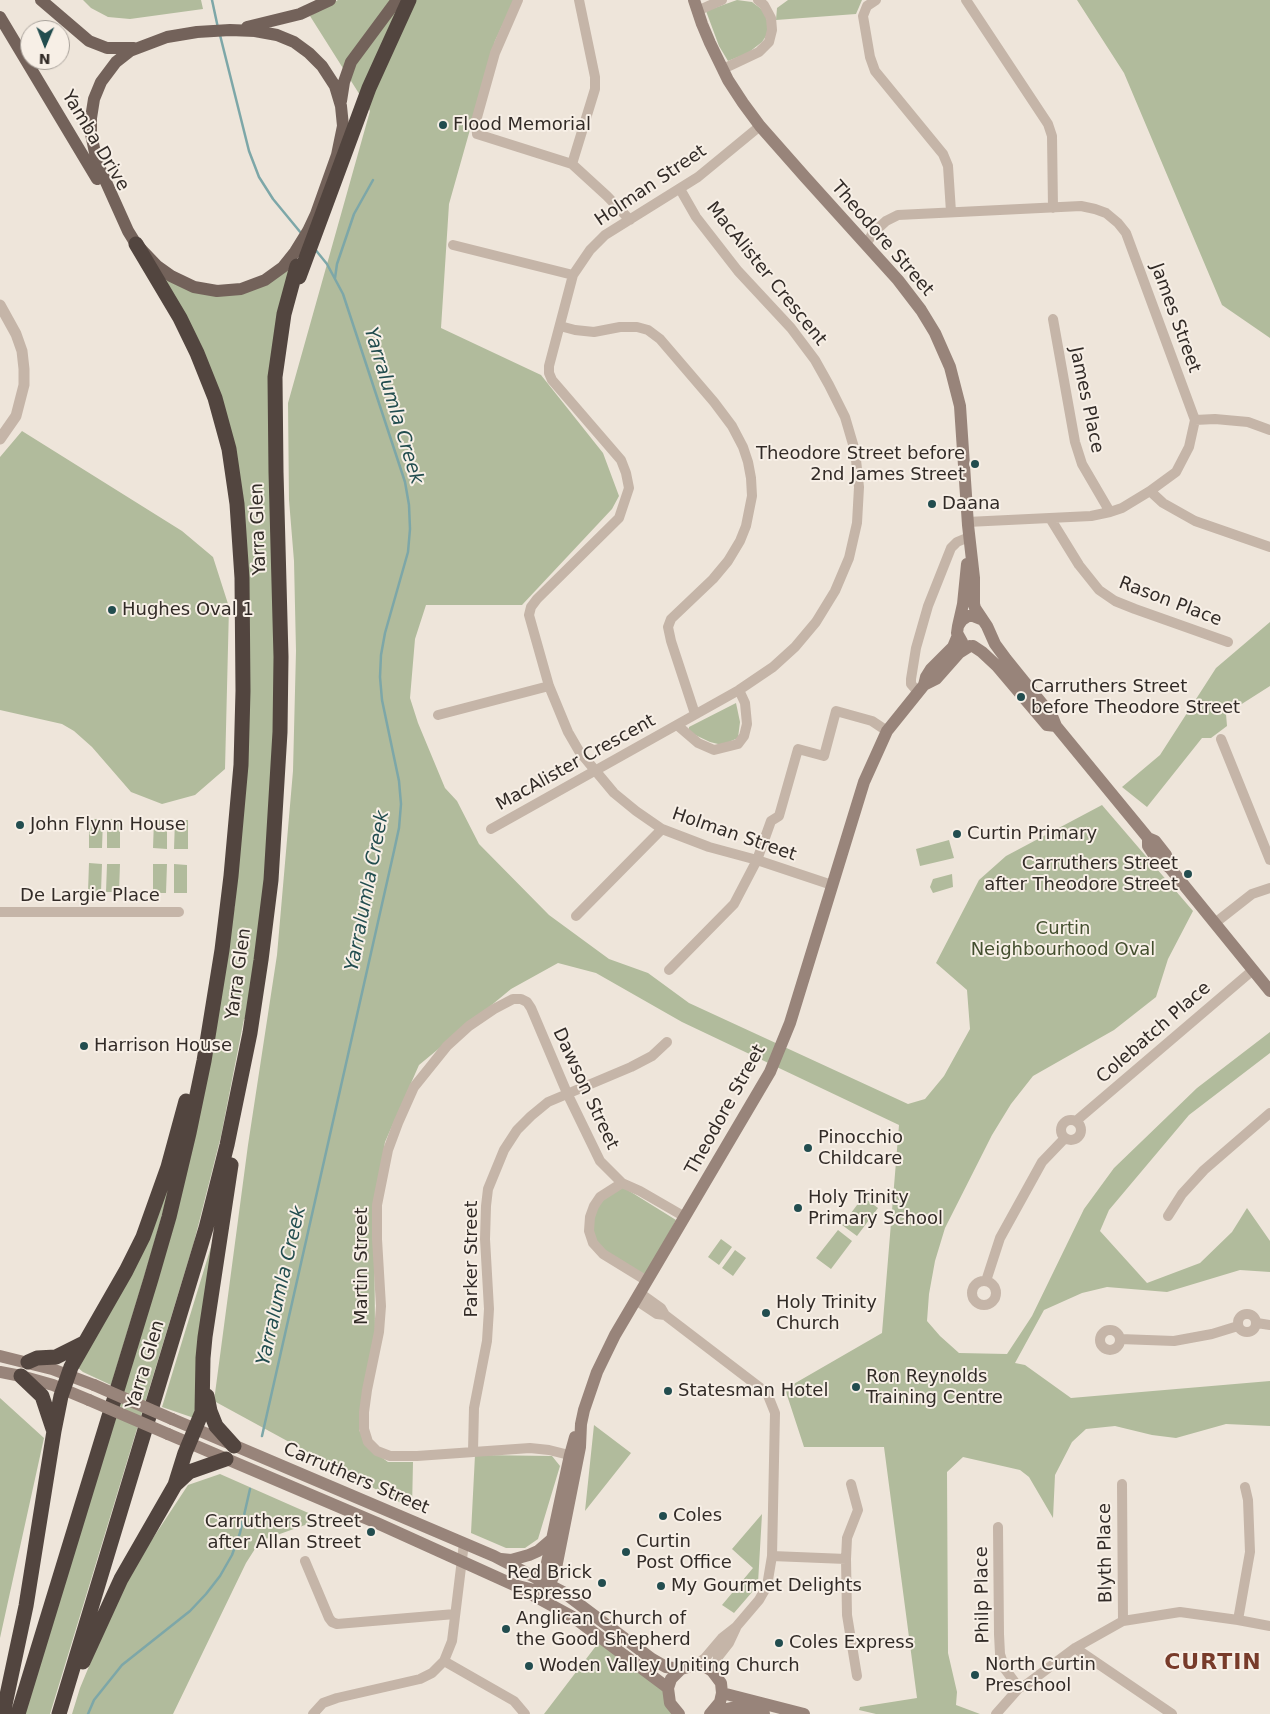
<!DOCTYPE html>
<html>
<head>
<meta charset="utf-8">
<style>
  body { margin:0 }
  #map { position:relative; width:1270px; height:1714px; overflow:hidden; background:#eee5da; font-family:"DejaVu Sans",sans-serif }
  canvas { display:block }
  .north { position:absolute; left:20px; top:20px; width:50px; height:50px; box-sizing:border-box; background:#f7efe6; border:1px solid #a8a19a; border-radius:50%; rotate:181deg; font-size:14px; font-weight:700; line-height:20px; text-align:center; color:#322b27 }
  .north::after { content:''; display:block; margin:auto; width:18px; height:22px; background:#224d4f; clip-path:polygon(50% 0,100% 100%,50% 72%,0 100%) }
</style>
</head>
<body>
<div id="map">
<canvas width="1270" height="1714"></canvas>
<div class="north">N</div>
</div>
<script>
const ctx = document.querySelector('canvas').getContext('2d');
ctx.lineJoin = 'round';
function paint(path, color) { ctx.fillStyle = color; ctx.fill(path, 'evenodd'); }
const toPath = rows => new Path2D(rows.map(r => 'M' + r).join(''));
function trace(path, color, width, dash) { ctx.strokeStyle = color; ctx.lineWidth = width; ctx.lineCap = dash ? 'butt' : 'round'; ctx.setLineDash(dash || []); ctx.stroke(path); }
function write(font, color, halo, rows, align = 'center') {
  ctx.font = font + ' "DejaVu Sans",sans-serif'; ctx.lineWidth = 4; ctx.setLineDash([]); ctx.textBaseline = 'middle'; ctx.strokeStyle = halo; ctx.fillStyle = color; for (const [text, x, y, turn = 0] of rows) {
    ctx.save(); ctx.translate(x, y); ctx.rotate((+turn || 0) * Math.PI / 180); ctx.textAlign = isNaN(turn) ? turn : align; if (halo) ctx.strokeText(text, 0, 0); ctx.fillText(text, 0, 0); ctx.restore();
  }
}
paint(toPath([
  [83,0,201,0,203,9,130,19,108,17,91,8],
  [338,0,514,0,495,41,449,204,441,328,541,375,603,453,619,496,612,509,522,605,426,605,415,639,410,698,418,723,445,788,457,801,479,844,549,915,609,959,648,973,689,1003,908,1104,925,1099,944,1076,970,1029,967,990,936,963,979,880,1006,856,1102,805,1193,911,1168,959,1156,997,1114,1030,1033,1076,1011,1104,992,1135,945,1228,935,1261,929,1294,927,1321,940,1336,959,1353,1007,1354,1032,1316,1084,1209,1114,1168,1197,1088,1270,1032,1270,1053,1189,1115,1109,1210,1100,1231,1147,1283,1200,1263,1232,1232,1247,1208,1270,1241,1270,1272,1240,1270,1167,1292,1107,1287,1082,1293,1044,1310,1015,1363,1025,1365,1071,1398,1270,1381,1270,1426,1226,1424,1176,1438,1152,1435,1115,1426,1086,1429,1072,1442,1055,1475,1053,1518,1029,1477,1020,1470,963,1457,947,1472,948,1653,957,1692,956,1705,980,1714,876,1714,859,1710,860,1707,917,1698,884,1447,804,1447,785,1389,882,1333,899,1125,682,1022,596,973,558,963,511,989,419,1065,385,1142,374,1210,375,1332,359,1430,370,1449,388,1462,413,1462,412,1509,214,1401,248,1145,277,955,293,771,296,651,294,561,289,500,288,403,370,111,310,16],
  [737,0,752,2,764,11,768,24,768,33,762,42,748,53,728,61,719,46,706,11],
  [788,0,862,0,856,14,776,20,777,8],
  [1077,0,1270,0,1270,338,1222,305,1124,73],
  [290,269,282,305,277,627,271,832,247,1019,244,1019,221,1136,194,1242,50,1714,23,1714,126,1382,235,905,240,479,158,270,210,293],
  [22,431,182,531,213,557,229,607,225,769,195,795,162,804,131,792,92,747,74,731,62,724,0,710,0,457],
  [1270,622,1270,686,1226,714,1227,726,1211,738,1202,738,1147,807,1122,787,1160,755,1216,668],
  [736,703,740,722,738,738,722,745,710,742,689,732,689,727],
  [89,819,103,819,102,848,89,848],
  [107,819,120,819,120,848,107,848],
  [154,820,167,820,167,849,153,848],
  [175,820,188,820,188,849,174,849],
  [949,840,954,858,920,866,916,849],
  [89,863,102,864,101,892,88,892],
  [107,864,120,864,119,892,106,892],
  [153,864,167,864,166,893,153,893],
  [174,864,187,865,187,893,174,893],
  [952,874,953,887,933,893,930,887,933,879],
  [172,1179,151,1254,111,1385,83,1372,77,1367],
  [618,1184,676,1220,645,1276,605,1251,596,1241,592,1230,596,1208],
  [863,1197,878,1208,857,1236,842,1225],
  [838,1230,852,1241,831,1269,816,1258],
  [214,1237,194,1418,162,1407],
  [721,1239,732,1247,719,1265,708,1257],
  [735,1250,746,1258,733,1276,722,1268],
  [0,1398,44,1438,0,1638],
  [594,1425,631,1453,585,1511],
  [475,1455,552,1456,560,1466,538,1539,525,1548,506,1548,471,1533],
  [220,1474,322,1519,260,1541,246,1563,173,1714,72,1714,80,1688,124,1582,188,1485],
  [762,1514,758,1583,753,1591,734,1613,722,1605,753,1568,732,1549],
  [599,1642,663,1690,672,1714,544,1714]
]), '#b1bb9c');
trace(toPath([
  [212,0,218,28],
  [220,35,249,151,259,177,273,199,301,233],
  [335,278,337,264,354,214,373,180],
  [262,1436,394,851,399,828,401,804,399,781,382,700,380,677,381,655,385,633,408,552,410,529,409,505,405,482,343,294,327,264,314,248],
  [88,1714,94,1700,122,1665,190,1611,206,1594,220,1576,232,1555,240,1533,250,1489]
]), '#7da7a8', 2.5);
trace(toPath([
  [518,0,495,53,476,121,477,134,572,164,607,196,630,220],
  [876,0,867,6,863,16,870,57,875,71,943,154,948,166,951,212],
  [966,0,1048,124,1052,136,1053,208],
  [697,11,722,0],
  [723,69,759,52,769,42,772,30,771,18,764,5,758,0],
  [760,126,698,177,605,235,590,250,573,275,549,366,549,373,552,380,621,460,626,473,629,488,619,518,537,599,531,607,529,615,549,686,568,732,579,751,614,793,636,811,662,829,709,847,757,860,832,885],
  [572,164,595,89,595,77,579,0],
  [866,244,873,233,886,221,898,215,1081,206,1095,209,1106,213,1118,223,1126,233,1195,420,1189,447,1176,472,1150,491,1122,508,1110,512,1091,516,967,522],
  [453,245,573,275],
  [1053,319,1075,442,1082,464,1110,512],
  [560,326,575,330,594,332,620,327,637,327,648,330,660,339,714,402,732,426,743,447,748,462,751,478,752,496,746,526,740,541,728,561,713,579,671,619,668,627,671,641,695,714],
  [1195,420,1215,419,1248,422,1270,430],
  [1150,491,1163,503,1195,521,1270,547],
  [1050,518,1079,565,1099,590,1115,601,1135,609,1228,642],
  [918,692,911,684,911,679,916,648,928,606,951,548,957,542,969,537],
  [438,715,549,686],
  [677,725,698,743,714,750,738,744,744,736,747,724,745,703,739,690],
  [1221,739,1270,860],
  [491,829,739,690,773,667,795,647,816,622,835,591,849,558,857,523,859,487,855,451,845,417,829,385,815,360,791,328,738,271,696,217,680,189],
  [0,912,179,912],
  [576,916,662,829],
  [1215,923,1252,894,1270,888],
  [669,970,734,904,757,860,771,821,779,816,798,749,824,756,836,711,872,721,887,731],
  '1061 1130a10 10 0 1 1 20 0a10 10 0 1 1-20 0Z',
  [1076,1121,1253,970],
  [622,1183,600,1197,594,1206,590,1217,589,1231,593,1243,603,1254,647,1281],
  [1168,1216,1182,1194,1204,1170,1270,1113],
  '972 1293a12 12 0 1 1 24 0a12 12 0 1 1-24 0Z',
  [986,1281,1000,1238,1042,1162,1065,1138],
  [640,1293,661,1308,665,1315,767,1393,775,1413,772,1556,767,1586,759,1600,736,1627,722,1638,705,1658,695,1665],
  [636,1300,657,1314,665,1315],
  '1238 1323a9 9 0 1 1 18 0a9 9 0 1 1-18 0Z',
  [1257,1323,1270,1325],
  '1100 1340a10 10 0 1 1 20 0a10 10 0 1 1-20 0Z',
  [1120,1339,1174,1341,1212,1334,1238,1326],
  [473,1451,474,1408,487,1341,489,1309,485,1239,486,1206,488,1189,504,1150,517,1130,531,1116,548,1102,631,1067,652,1056,667,1042],
  [577,1457,549,1450,530,1448,417,1456,390,1456,377,1451,368,1442,364,1429,364,1412,367,1390,379,1332,381,1306,377,1239,377,1205,388,1150,398,1123,414,1087,447,1046,469,1026,494,1009,513,999,521,999,527,1002,531,1008,567,1093,600,1161,622,1183,640,1191,685,1217],
  [851,1484,858,1510,847,1538,846,1559,847,1615,857,1676],
  [1122,1484,1123,1621],
  [998,1527,999,1634,1000,1654,1005,1669,1019,1688],
  [772,1556,846,1559],
  [305,1561,329,1618,332,1622,337,1624,455,1614],
  [1238,1620,1250,1552,1248,1500,1245,1487],
  [1075,1648,1172,1714],
  [444,1661,514,1701,525,1714],
  [716,1675,718,1657,729,1643,736,1628],
  [313,1714,323,1703,337,1698,420,1679,432,1673,444,1661,452,1641,464,1543],
  [996,1714,1019,1688,1027,1684,1075,1648,1123,1621,1180,1612,1238,1620,1270,1626]
]), '#c5b5a8', 10);
trace(toPath([
  [0,305,16,334,22,351,24,369,24,385,16,416,0,439]
]), '#c5b5a8', 11);
trace(toPath([
  [694,0,702,24,710,43,728,80,743,103,760,126,805,177,898,280,921,310,935,333,950,367,960,406,968,525,974,578,974,604,975,608,987,626,995,644,1006,659,1052,716,1056,726,1148,838,1155,841,1166,855,1170,868],
  [958,626,963,604,967,564],
  [962,642,957,633,958,626,962,620,968,616,973,616,983,620],
  [973,646,982,652,997,666,1047,725,1056,726],
  [924,685,936,679,959,653,970,646],
  [1148,838,1148,846,1154,855,1170,868,1270,991],
  [0,1356,52,1369,94,1385],
  [0,1372,21,1376,53,1385,89,1400],
  [172,1419,494,1556,563,1592,652,1659,666,1667,681,1669],
  [168,1434,377,1523,514,1585,573,1617,668,1688],
  [501,1559,511,1560,529,1555,538,1551,552,1539],
  [514,1585,534,1590,549,1585,555,1573,580,1447,581,1424,584,1410,597,1372,615,1335,770,1072,790,1023,864,782,887,731,924,685,926,677,931,669,953,647,958,635],
  [550,1588,545,1572,570,1455,575,1437],
  [722,1693,804,1714],
  [713,1712,731,1708,742,1708,764,1714],
  [679,1714,670,1703,668,1688,671,1679,681,1669,695,1665,704,1666,712,1671,721,1683,722,1693,720,1702,710,1714]
]), '#98847a', 12);
trace(toPath([
  [41,0,89,41,107,48,134,48],
  [0,17,97,179],
  [247,27,300,14,330,0],
  [230,30,255,31,277,35,294,42,309,53,322,66,335,86,341,106,343,126,337,155,316,214,308,231,295,252,283,267,265,280,241,289,217,291,194,287,171,276,157,266,136,244,128,231,97,162,91,134,91,118,94,99,101,82,116,62,130,51,167,37,197,32,230,30],
  [341,101,344,82,351,62,397,0]
]), '#73625a', 12);
trace(toPath([
  [299,277,369,88,409,0],
  [28,1362,37,1358,56,1357,84,1343],
  [21,1376,42,1396,53,1429],
  [207,1396,210,1411,216,1426,234,1446],
  [175,1485,185,1453,202,1412,203,1358,205,1337,231,1165],
  [83,1662,121,1579,175,1485,189,1472,226,1459],
  [3,1714,26,1606,54,1431,61,1396,71,1367,126,1271,143,1237,168,1167,186,1101],
  [18,1714,151,1279,169,1217,189,1133,204,1061,222,950,231,876,241,765,243,691,242,578,237,504,229,449,215,398,197,353,180,318,136,244],
  [59,1714,206,1228,227,1145,250,1033,261,960,271,880,280,732,281,657,276,472,275,377,284,314,297,266]
]), '#52453f', 15);
trace(toPath([
  [94,1385,172,1419],
  [89,1400,168,1434]
]), '#98847a', 12);
for (const [x, y, r, color] of [
  [443,125,5,"#224d4f"],
  [975,464,5,"#224d4f"],
  [932,504,5,"#224d4f"],
  [112,610,5,"#224d4f"],
  [1021,697,5,"#224d4f"],
  [20,825,5,"#224d4f"],
  [957,834,5,"#224d4f"],
  [1188,874,5,"#224d4f"],
  [84,1046,5,"#224d4f"],
  [808,1148,5,"#224d4f"],
  [798,1208,5,"#224d4f"],
  [766,1313,5,"#224d4f"],
  [856,1387,5,"#224d4f"],
  [668,1391,5,"#224d4f"],
  [663,1516,5,"#224d4f"],
  [371,1532,5,"#224d4f"],
  [626,1552,5,"#224d4f"],
  [602,1583,5,"#224d4f"],
  [661,1586,5,"#224d4f"],
  [506,1629,5,"#224d4f"],
  [779,1643,5,"#224d4f"],
  [529,1666,5,"#224d4f"],
  [975,1675,5,"#224d4f"]
]) { const dot = new Path2D(); dot.arc(x, y, r, 0, 2 * Math.PI); ctx.fillStyle = color; ctx.fill(dot); trace(dot, '#f7efe6', 2); }
write('18px', '#322b27', '#f7efe6', [
  ["Flood Memorial",453,125],
  ["Theodore Street before",965,454,"right"],
  ["2nd James Street",965,475,"right"],
  ["Daana",942,504],
  ["Hughes Oval 1",122,610],
  ["Carruthers Street",1031,687],
  ["before Theodore Street",1031,708],
  ["John Flynn House",30,825],
  ["Curtin Primary",967,834],
  ["Carruthers Street",1178,864,"right"],
  ["after Theodore Street",1178,885,"right"],
  ["Harrison House",94,1046],
  ["Pinocchio",818,1138],
  ["Childcare",818,1159],
  ["Holy Trinity",808,1198],
  ["Primary School",808,1219],
  ["Holy Trinity",776,1303],
  ["Church",776,1324],
  ["Ron Reynolds",866,1377],
  ["Training Centre",866,1398],
  ["Statesman Hotel",678,1391],
  ["Coles",673,1516],
  ["Carruthers Street",361,1522,"right"],
  ["after Allan Street",361,1543,"right"],
  ["Curtin",636,1542],
  ["Post Office",636,1563],
  ["Red Brick",592,1573,"right"],
  ["Espresso",592,1594,"right"],
  ["My Gourmet Delights",671,1586],
  ["Anglican Church of",516,1619],
  ["the Good Shepherd",516,1640],
  ["Coles Express",789,1643],
  ["North Curtin",985,1665],
  ["Preschool",985,1686],
  ["Woden Valley Uniting Church",539,1666]
], 'left');
write('18px', '#322b27', '#f7efe6', [
  ["Yamba Drive",95,141,59],
  ["Holman Street",651,186,-34],
  ["Theodore Street",882,239,49],
  ["MacAlister Crescent",766,274,51],
  ["James Street",1175,318,70],
  ["James Place",1086,400,78],
  ["Yarra Glen",259,529,-92],
  ["Rason Place",1170,602,21],
  ["MacAlister Crescent",576,763,-29],
  ["Holman Street",734,835,19],
  ["De Largie Place",90,896],
  ["Yarra Glen",239,974,-82],
  ["Colebatch Place",1154,1033,-41],
  ["Dawson Street",585,1089,65],
  ["Theodore Street",726,1110,-61],
  ["Parker Street",472,1259,-90],
  ["Martin Street",362,1266,-90],
  ["Yarra Glen",146,1365,-73],
  ["Carruthers Street",356,1479,23],
  ["Blyth Place",1106,1553,-91],
  ["Philp Place",983,1595,-91]
]);
write('18px', '#434e2e', '#f7efe6', [
  ["Curtin",1063,929],
  ["Neighbourhood Oval",1063,950]
]);
write('italic 19px', '#224d4f', '#f7efe6', [
  ["Yarralumla Creek",393,406,73],
  ["Yarralumla Creek",368,891,-79],
  ["Yarralumla Creek",282,1286,-77]
]);
ctx.letterSpacing = '1px';
write('bold 22px', '#783b2a', '#f7efe6', [
  ["CURTIN",1213,1663]
]);
ctx.letterSpacing = '0px';
</script>
</body>
</html>
